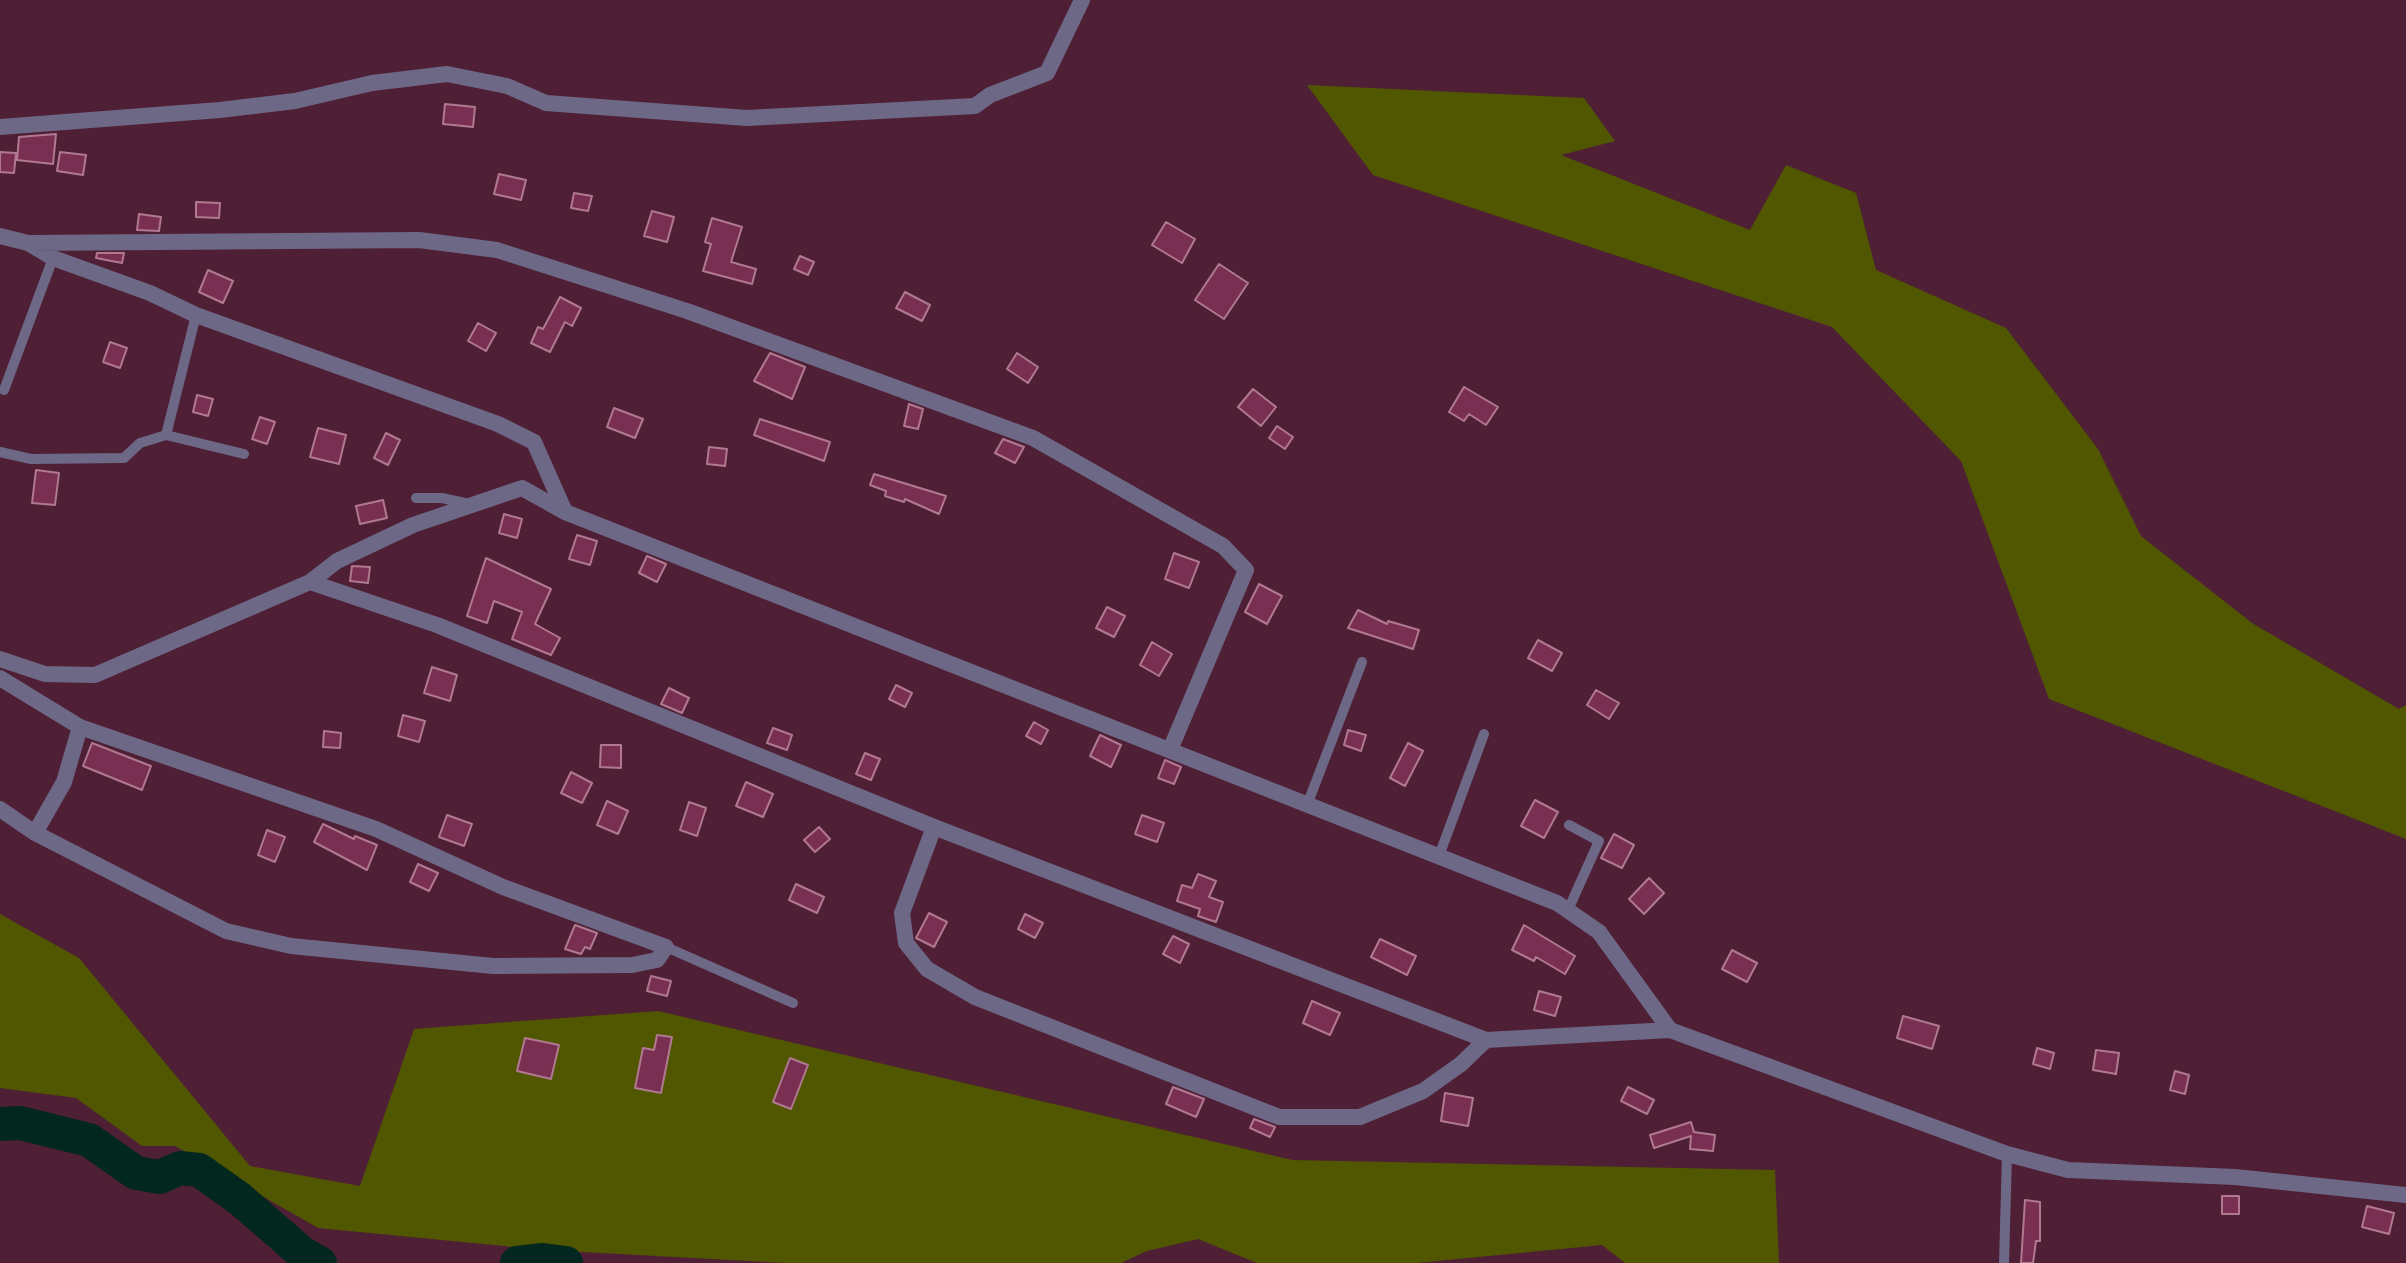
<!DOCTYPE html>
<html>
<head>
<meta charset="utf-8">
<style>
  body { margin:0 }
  canvas { display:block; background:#4e1f35 }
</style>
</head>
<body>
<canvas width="2406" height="1263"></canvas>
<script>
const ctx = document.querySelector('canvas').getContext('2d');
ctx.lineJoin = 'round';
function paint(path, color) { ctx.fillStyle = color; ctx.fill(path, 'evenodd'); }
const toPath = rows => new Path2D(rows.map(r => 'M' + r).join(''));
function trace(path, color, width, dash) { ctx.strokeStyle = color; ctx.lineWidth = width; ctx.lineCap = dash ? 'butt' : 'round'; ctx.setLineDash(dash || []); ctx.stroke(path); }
paint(toPath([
  [1307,85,1584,98,1615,141,1561,155,1750,230,1786,165,1856,193,1876,270,2006,328,2098,449,2141,536,2252,623,2399,709,2406,705,2406,839,2049,699,1961,461,1832,327,1373,175],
  [0,914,79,958,250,1166,360,1186,414,1029,658,1011,1292,1160,1775,1170,1779,1263,1625,1263,1602,1245,1417,1263,1257,1263,1198,1239,1147,1251,1121,1263,786,1263,545,1250,318,1228,175,1146,142,1146,76,1098,0,1088]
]), '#515600');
trace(toPath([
  [0,1124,20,1123,89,1140,136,1173,160,1177,180,1168,199,1170,240,1199,302,1253,320,1263],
  [517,1263,543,1260,566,1263]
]), '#02271e', 34);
const building = toPath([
  [445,104,475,107,473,127,443,124,445,104],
  [56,134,53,164,17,160,19,137,56,134],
  [0,152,16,153,14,173,0,172,0,152],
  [60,152,86,155,83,175,57,171,60,152],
  [499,174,526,180,521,200,494,194,499,174],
  [574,193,592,196,588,211,571,208,574,193],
  [196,202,220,203,219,218,196,217,196,202],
  [652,211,674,217,667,242,644,236,652,211],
  [139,214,161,217,159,231,137,230,139,214],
  [712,218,742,227,731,262,756,269,752,284,703,271,711,244,705,242,712,218],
  [1166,222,1195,239,1182,263,1152,245,1166,222],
  [97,253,124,253,122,263,96,258,97,253],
  [800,256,814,262,808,275,794,269,800,256],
  [1219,264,1248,283,1224,319,1195,300,1219,264],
  [208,270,233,281,223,303,199,292,208,270],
  [905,292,930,305,922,321,896,308,905,292],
  [560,297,581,308,572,326,565,322,550,352,531,343,538,327,543,329,560,297],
  [478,323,496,333,486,351,468,341,478,323],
  [110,342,127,348,120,368,103,362,110,342],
  [770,353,805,367,792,399,754,381,770,353],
  [1017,353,1038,367,1028,383,1007,369,1017,353],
  [1464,387,1498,407,1486,425,1469,414,1464,421,1449,412,1464,387],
  [1253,389,1276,407,1261,426,1238,407,1253,389],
  [197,395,213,399,208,416,193,412,197,395],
  [909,404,923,409,918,429,904,426,909,404],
  [614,408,643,419,635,438,607,427,614,408],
  [260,417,275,422,267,444,252,439,260,417],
  [760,419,830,442,824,461,754,435,760,419],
  [1277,426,1293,437,1285,449,1269,438,1277,426],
  [318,428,346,435,339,464,310,457,318,428],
  [386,433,400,440,388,465,374,458,386,433],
  [1003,439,1024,447,1015,463,995,453,1003,439],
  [709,447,727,449,725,466,707,464,709,447],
  [36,470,59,473,55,505,32,503,36,470],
  [874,474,946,496,939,514,905,499,904,502,885,496,886,491,870,485,874,474],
  [383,500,387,518,360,524,356,506,383,500],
  [504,514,522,519,517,538,499,533,504,514],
  [577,535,597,541,590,565,569,559,577,535],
  [1174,553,1199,562,1189,588,1165,579,1174,553],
  [647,556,666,564,657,582,639,573,647,556],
  [486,558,551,589,535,624,560,638,551,655,512,639,522,612,494,601,487,623,467,616,486,558],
  [352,566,370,567,368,583,350,581,352,566],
  [1259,584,1282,596,1267,624,1245,612,1259,584],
  [1107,607,1125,616,1114,637,1096,628,1107,607],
  [1358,610,1387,624,1388,621,1419,630,1413,649,1348,628,1358,610],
  [1538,640,1562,653,1552,671,1528,658,1538,640],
  [1152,642,1172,654,1159,676,1140,665,1152,642],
  [432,667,457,675,450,701,424,693,432,667],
  [896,685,912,693,905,707,889,699,896,685],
  [669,688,689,698,682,713,661,704,669,688],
  [1596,690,1619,703,1609,719,1587,705,1596,690],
  [403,715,425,721,419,742,398,736,403,715],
  [1034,722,1048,730,1041,744,1026,736,1034,722],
  [773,728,792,735,787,750,767,743,773,728],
  [1348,730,1366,735,1361,751,1344,745,1348,730],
  [324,731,341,733,340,748,323,747,324,731],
  [1100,735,1121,745,1111,767,1090,756,1100,735],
  [92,743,151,766,142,790,83,766,92,743],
  [1408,743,1423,751,1405,786,1390,778,1408,743],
  [601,745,621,745,621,768,600,767,601,745],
  [865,753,880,759,871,780,856,774,865,753],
  [1165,760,1181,767,1174,784,1158,778,1165,760],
  [571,772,592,783,582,803,561,793,571,772],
  [746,782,773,794,763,817,736,806,746,782],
  [1535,800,1558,812,1544,838,1521,826,1535,800],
  [607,801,628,811,618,834,597,825,607,801],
  [689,802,706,808,697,836,680,830,689,802],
  [447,815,472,824,464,846,439,837,447,815],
  [1142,815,1164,823,1157,842,1135,834,1142,815],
  [323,824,354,839,355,836,377,845,367,870,314,842,323,824],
  [819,827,830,839,815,852,804,840,819,827],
  [267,830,285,837,275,862,258,855,267,830],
  [1614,834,1634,845,1622,868,1601,858,1614,834],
  [418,864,438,873,429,891,410,882,418,864],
  [1198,874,1216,881,1209,897,1223,902,1216,922,1198,916,1200,909,1177,901,1182,885,1192,888,1198,874],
  [1649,878,1664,893,1644,914,1629,899,1649,878],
  [796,884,824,897,817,913,789,900,796,884],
  [929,913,947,922,934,947,916,938,929,913],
  [1025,914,1043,923,1035,938,1018,929,1025,914],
  [575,925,597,933,590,949,585,947,581,954,565,949,575,925],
  [1524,925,1575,956,1565,974,1536,957,1534,961,1512,950,1524,925],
  [1173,936,1189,944,1180,963,1163,954,1173,936],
  [1380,939,1416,956,1407,975,1371,957,1380,939],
  [1732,950,1757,963,1747,982,1722,969,1732,950],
  [651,976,671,981,667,996,647,991,651,976],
  [1539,991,1561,997,1555,1016,1534,1010,1539,991],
  [1312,1001,1340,1013,1330,1035,1303,1023,1312,1001],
  [1903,1016,1939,1026,1932,1049,1897,1038,1903,1016],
  [657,1035,672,1037,661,1093,635,1088,643,1048,654,1050,657,1035],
  [525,1038,559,1045,551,1079,517,1071,525,1038],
  [2037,1048,2054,1053,2050,1069,2033,1064,2037,1048],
  [2096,1050,2119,1053,2116,1074,2093,1070,2096,1050],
  [790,1058,808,1065,791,1109,773,1102,790,1058],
  [2175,1071,2189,1075,2185,1094,2170,1090,2175,1071],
  [1173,1087,1204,1099,1196,1117,1166,1104,1173,1087],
  [1628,1087,1654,1100,1647,1114,1621,1101,1628,1087],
  [1445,1093,1473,1098,1468,1126,1441,1121,1445,1093],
  [1254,1119,1275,1127,1270,1137,1250,1128,1254,1119],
  [1691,1122,1694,1132,1715,1135,1713,1151,1690,1149,1691,1136,1654,1148,1650,1135,1691,1122],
  [2222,1196,2239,1196,2239,1214,2222,1214,2222,1196],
  [2025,1200,2040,1202,2040,1241,2036,1241,2033,1263,2021,1263,2025,1200],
  [2367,1206,2394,1213,2389,1234,2362,1227,2367,1206]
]);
paint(building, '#782f51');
trace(building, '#b17990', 2);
trace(toPath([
  [4,390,53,258],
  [166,435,196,315],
  [0,452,31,459,124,458,140,443,166,435,244,454],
  [416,498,442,498,469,504],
  [1307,805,1362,662],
  [1439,856,1484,734],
  [1568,910,1599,841,1569,825],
  [666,947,793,1003],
  [2004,1263,2007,1154]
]), '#6e6887', 10);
trace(toPath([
  [0,127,220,110,295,101,372,83,447,74,507,86,546,103,747,118,975,106,990,95,1047,73,1082,0],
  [0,236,28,243,53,258,150,293,196,315,498,424,534,442,565,512],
  [28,243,419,240,497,250,687,311,1033,438,1223,546,1246,570,1170,750],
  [310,582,337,561,413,525,522,488,565,512,1557,903,1599,932,1670,1030,2007,1154,2068,1170,2235,1177,2406,1195],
  [0,659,45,674,95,675,310,582,437,625,934,827,1486,1040,1670,1030],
  [0,678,80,727,376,829,503,887,666,947,657,960,632,965,493,966,291,946,226,931,35,833,0,809],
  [934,827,902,913,906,943,927,969,975,997,1279,1117,1360,1117,1423,1091,1461,1064,1486,1040],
  [35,833,64,782,80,727]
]), '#6e6887', 16);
</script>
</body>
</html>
